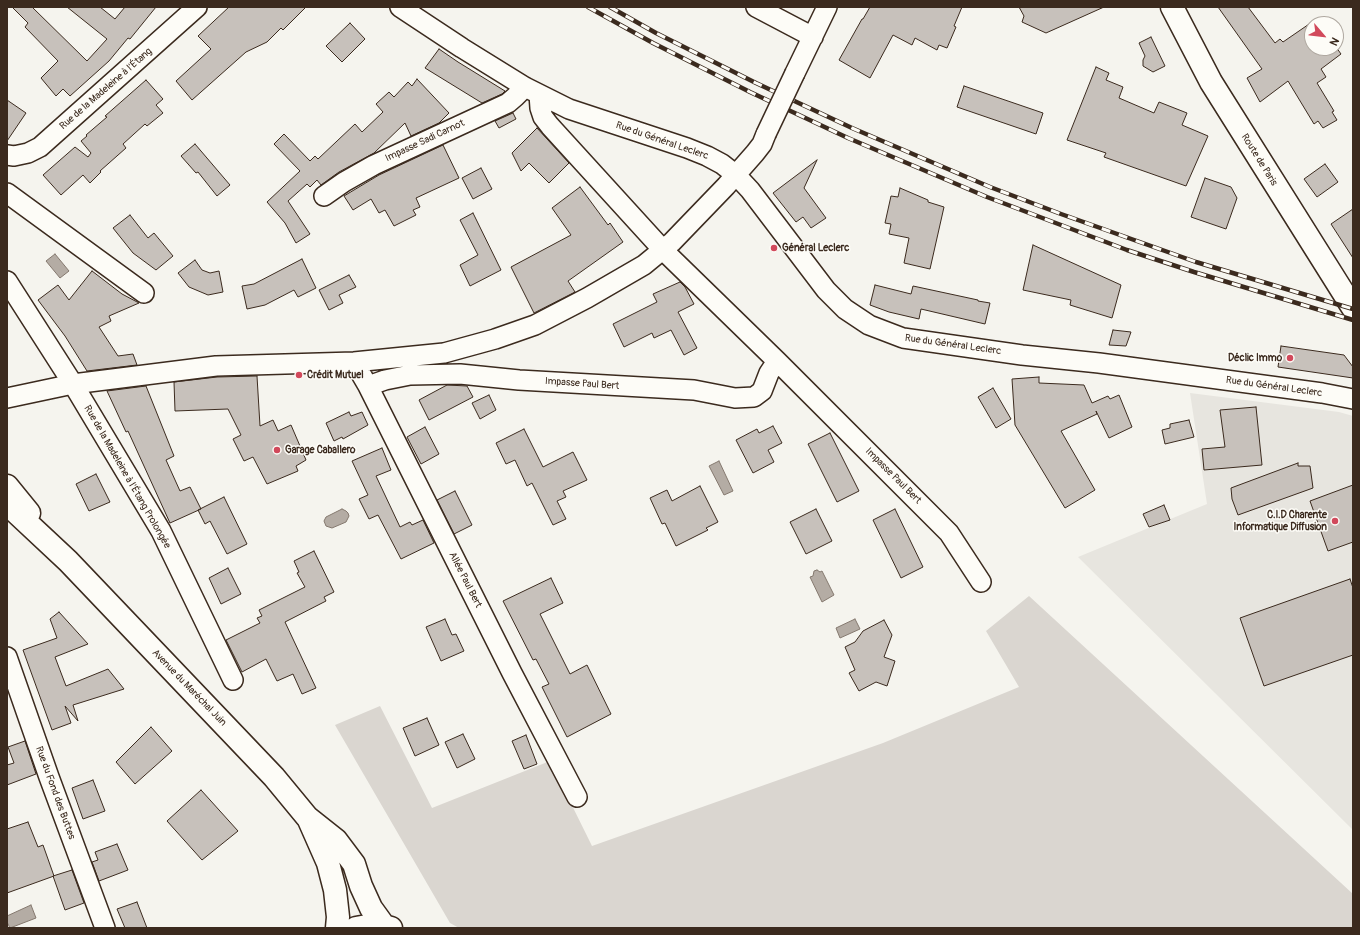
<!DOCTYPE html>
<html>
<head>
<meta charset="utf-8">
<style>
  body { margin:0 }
  #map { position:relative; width:1360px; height:935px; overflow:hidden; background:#f5f4ee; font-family:Pangolin,sans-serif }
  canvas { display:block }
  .frame { position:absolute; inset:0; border:8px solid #3b2a1e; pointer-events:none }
  .north { position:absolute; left:1304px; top:16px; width:40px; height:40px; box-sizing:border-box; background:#fdfcf7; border:1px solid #afa8a0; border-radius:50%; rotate:118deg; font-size:11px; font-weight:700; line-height:16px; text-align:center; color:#3b2a1e }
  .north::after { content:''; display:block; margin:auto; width:14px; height:18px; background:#d1495b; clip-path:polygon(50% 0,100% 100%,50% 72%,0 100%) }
</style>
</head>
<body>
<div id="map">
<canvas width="1360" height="935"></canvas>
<div class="frame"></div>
<div class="north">N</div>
</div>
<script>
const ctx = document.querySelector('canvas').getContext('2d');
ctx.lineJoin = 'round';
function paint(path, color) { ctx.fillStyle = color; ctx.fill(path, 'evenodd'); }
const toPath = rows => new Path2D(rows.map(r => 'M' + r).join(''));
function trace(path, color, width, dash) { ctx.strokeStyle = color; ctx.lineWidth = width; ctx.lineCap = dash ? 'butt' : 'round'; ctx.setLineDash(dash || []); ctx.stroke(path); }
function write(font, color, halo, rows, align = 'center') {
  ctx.font = font + ' Pangolin,sans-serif'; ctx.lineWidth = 3; ctx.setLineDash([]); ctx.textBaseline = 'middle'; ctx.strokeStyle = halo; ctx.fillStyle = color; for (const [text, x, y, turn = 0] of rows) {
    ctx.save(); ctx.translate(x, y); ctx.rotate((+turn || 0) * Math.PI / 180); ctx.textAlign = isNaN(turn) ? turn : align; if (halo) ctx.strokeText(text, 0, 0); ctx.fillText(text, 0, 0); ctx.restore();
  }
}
paint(toPath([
  [1190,393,1339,412,1353,416,1353,830,1078,557,1207,504]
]), '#e7e5df');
paint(toPath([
  [1029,596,1353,894,1353,928,459,928,450,923,335,725,380,706,432,808,550,761,592,846,883,743,1019,687,986,631]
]), '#dad6d0');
const water = toPath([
  [55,254,69,271,60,278,46,261,55,254],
  [719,461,733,491,724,495,709,466,719,461],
  [342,509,346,511,348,513,349,516,346,522,332,528,326,526,324,521,326,517,342,509],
  [817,570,820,572,822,571,834,595,822,602,810,577,813,576,814,571,817,570],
  [855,619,860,629,840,638,836,628,855,619],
  [31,905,36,918,10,928,7,922,7,916,31,905]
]);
paint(water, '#b4aca4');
trace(water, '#84786e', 1);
const building = toPath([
  [12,7,32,7,87,61,107,39,67,7,100,7,115,19,125,7,156,7,130,39,128,38,109,61,70,96,63,89,56,96,41,78,58,61,25,27,28,23,12,7],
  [229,7,306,7,283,30,281,28,267,42,246,52,192,100,176,81,211,49,198,36,229,7],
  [870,7,962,7,954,26,956,27,947,48,939,45,937,50,915,38,912,45,893,35,870,78,839,60,862,19,863,19,870,7],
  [1019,7,1104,7,1046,33,1022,22,1024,16,1019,7],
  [1218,7,1248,7,1275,43,1280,39,1283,42,1315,20,1318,24,1312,24,1312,48,1336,48,1336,47,1341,54,1321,69,1326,77,1317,83,1334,111,1332,112,1337,120,1323,128,1318,121,1314,124,1288,81,1260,102,1247,78,1262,69,1218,7],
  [350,23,365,39,342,62,326,46,350,23],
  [1151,37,1165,66,1153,72,1143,66,1143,60,1145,56,1139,43,1151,37],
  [439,49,458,62,505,91,502,94,482,103,425,68,439,49],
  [1096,67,1109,73,1106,80,1123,87,1119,98,1154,113,1159,102,1187,113,1182,125,1208,136,1186,186,1104,157,1106,153,1067,140,1096,67],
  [417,79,449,113,439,123,411,136,405,123,374,153,339,172,321,185,317,180,310,187,307,184,288,201,310,234,296,243,285,223,267,202,300,171,274,144,284,134,310,161,315,156,318,159,355,124,362,132,383,112,376,104,389,92,394,97,408,82,412,86,417,79],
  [146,80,163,99,156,105,163,113,147,126,145,124,123,144,126,148,100,171,101,172,90,183,83,175,61,195,43,175,75,147,88,157,91,153,81,141,87,136,86,135,107,117,105,116,146,80],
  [964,86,1043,113,1036,134,957,107,964,86],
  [7,100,26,113,7,141,7,100],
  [513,113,516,119,499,128,495,121,513,113],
  [537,128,569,163,549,183,529,163,521,171,512,153,537,128],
  [195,144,230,185,217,196,198,172,196,173,181,156,195,144],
  [443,145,459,178,416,198,420,207,413,210,416,215,394,226,385,210,379,213,371,199,353,210,344,196,379,175,443,145],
  [817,160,804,188,826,218,811,228,803,217,796,222,773,193,817,160],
  [1325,164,1338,182,1317,197,1304,179,1325,164],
  [481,168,492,189,473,199,462,178,481,168],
  [1205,178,1231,187,1237,198,1226,229,1191,217,1205,178],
  [580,187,608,225,610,223,623,242,568,281,575,292,534,313,511,267,571,235,552,208,580,187],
  [900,188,928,200,928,202,944,207,930,269,904,263,909,238,889,234,891,224,885,223,891,196,898,197,900,188],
  [1353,209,1353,258,1331,224,1353,209],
  [473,213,501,270,470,286,460,265,478,255,460,220,473,213],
  [130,215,148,238,154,233,173,256,156,270,133,253,113,228,130,215],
  [1033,245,1121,285,1112,318,1070,305,1071,300,1023,290,1033,245],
  [302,259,316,288,298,297,294,290,265,305,247,309,242,286,254,284,302,259],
  [195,260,202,270,210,273,219,271,223,292,208,295,189,287,178,273,195,260],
  [92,271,122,294,139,303,109,316,111,321,99,327,118,356,133,354,137,365,87,371,65,336,38,300,58,285,69,300,92,271],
  [349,275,356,287,339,295,343,303,329,310,319,290,349,275],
  [680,282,685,287,694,304,678,312,697,348,684,355,671,330,654,338,652,333,624,347,613,324,657,302,653,294,680,282],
  [875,285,911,294,913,286,978,300,978,301,990,303,985,324,921,309,919,319,889,312,870,305,875,285],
  [1113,330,1131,332,1126,346,1109,345,1113,330],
  [1281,346,1344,355,1353,367,1353,378,1278,367,1281,346],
  [257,376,260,426,273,420,278,431,291,425,306,460,296,466,298,471,267,484,253,457,244,461,233,439,241,435,228,409,175,411,174,382,217,377,257,376],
  [1039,377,1039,383,1084,385,1092,403,1108,396,1110,399,1119,395,1132,427,1109,438,1096,411,1097,414,1061,431,1095,490,1065,508,1015,425,1012,379,1039,377],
  [447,385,467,386,473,397,429,420,419,400,447,385],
  [146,386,174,456,166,460,180,491,190,487,201,509,170,523,128,431,126,432,107,391,146,386],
  [993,388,1011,419,996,428,978,397,993,388],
  [489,395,496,410,480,419,472,403,489,395],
  [1256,407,1262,465,1204,470,1202,449,1225,447,1220,410,1256,407],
  [349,412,351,416,362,412,368,425,343,439,342,437,334,441,326,423,349,412],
  [1189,420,1194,437,1165,444,1162,430,1170,428,1170,424,1189,420],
  [773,426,782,443,768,450,774,462,753,473,736,440,757,429,759,433,773,426],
  [425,427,439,454,421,464,407,437,425,427],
  [524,429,543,467,573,452,587,480,563,491,566,497,557,501,566,519,553,525,532,483,527,486,515,460,506,464,496,443,524,429],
  [830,433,859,491,837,502,808,444,830,433],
  [382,448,391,470,376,476,400,527,410,522,412,525,423,520,434,543,401,559,378,515,369,519,359,499,368,495,352,461,382,448],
  [1298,463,1298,466,1310,466,1313,488,1238,515,1232,499,1231,488,1298,463],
  [96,474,110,502,89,511,76,484,96,474],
  [1353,485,1353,542,1328,551,1310,501,1353,485],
  [700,486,718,522,706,528,708,530,676,546,665,523,662,524,650,498,667,490,672,501,700,486],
  [455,491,472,525,454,534,437,500,455,491],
  [224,497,247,544,227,554,210,521,205,524,198,510,224,497],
  [1164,505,1170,520,1149,527,1143,514,1164,505],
  [816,509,832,541,806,554,790,522,816,509],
  [895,509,923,567,901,578,873,520,895,509],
  [314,551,334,592,324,597,326,601,285,622,316,688,302,694,293,674,277,681,266,659,242,672,226,640,260,623,257,618,262,616,259,610,305,587,297,573,299,572,294,561,314,551],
  [228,568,241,594,221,604,209,578,228,568],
  [551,578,563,603,540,614,570,674,587,665,611,714,567,737,542,687,549,684,536,659,533,660,503,601,551,578],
  [1350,579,1353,588,1353,655,1264,686,1240,618,1350,579],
  [59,612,88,644,55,657,66,686,108,669,124,689,73,705,78,721,65,706,71,723,52,730,23,650,57,638,50,619,59,612],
  [445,619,452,635,456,634,464,651,441,661,426,627,445,619],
  [884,620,892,635,884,657,895,661,887,686,876,682,859,691,849,673,855,670,845,647,855,642,863,631,884,620],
  [427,718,439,745,415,756,403,728,427,718],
  [151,727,172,751,135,784,116,762,151,727],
  [463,734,475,759,457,768,445,742,463,734],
  [526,735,537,764,524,769,512,741,526,735],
  [25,741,36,774,7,785,7,765,14,763,8,747,25,741],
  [93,780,105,811,83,819,72,788,93,780],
  [201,790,238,831,202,860,167,821,201,790],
  [28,822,38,847,43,845,54,876,7,893,7,829,28,822],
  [117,844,128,870,99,881,92,862,98,860,95,852,117,844],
  [72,870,84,903,65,910,53,876,72,870],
  [137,902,147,928,125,928,117,909,137,902]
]);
paint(building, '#c7c1bb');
trace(building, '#3b2a1e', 1);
const minor = toPath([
  [400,7,462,48,525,87,569,109,687,148,707,156,722,164,736,175,750,190,826,290,845,309,869,325,903,338,1022,355,1099,363,1322,393,1353,399],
  [756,7,813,37],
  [795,73,827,7],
  [539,94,540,108,543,117,550,126,663,250,777,361,949,533,981,582],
  [7,155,14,156,28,153,40,147,197,7],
  [7,193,144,293],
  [324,196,344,182,374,165,508,103,515,97,525,87],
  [7,281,73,384,161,531,233,680],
  [354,362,368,386,512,673,577,797],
  [368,386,385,380,410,375,460,374,519,380,694,390,735,398,754,397,762,391,769,373,777,361],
  [7,398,73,384,216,366,354,362,444,353,495,339,535,325,587,298,644,265,672,242,726,186,755,153,762,144,766,134],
  [7,657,49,777,105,928]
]);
const major = toPath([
  [1172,7,1211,82,1353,308],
  [7,486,29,513],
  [7,504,68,561,274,777,307,817,336,840,354,864,361,886,371,908,384,926],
  [309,820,328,863,335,890,338,917,337,928],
  [356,928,367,926,384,926,391,928]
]);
trace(minor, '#3b2a1e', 22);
trace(major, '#3b2a1e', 25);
trace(minor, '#fdfcf7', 19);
trace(major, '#fdfcf7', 22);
const rail = toPath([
  [588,7,653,43,750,92,848,138,987,197,1127,250,1194,272,1353,320],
  [610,7,656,33,756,83,852,128,990,187,1061,214,1196,262,1353,309]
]);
trace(rail, '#3b2a1e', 4.5);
trace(rail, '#fdfcf7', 3, [9]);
const minorBridge = toPath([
  [766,134,795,73]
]);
trace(minorBridge, '#3b2a1e', 22, []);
trace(minorBridge, '#fdfcf7', 19);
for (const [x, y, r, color] of [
  [774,248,4,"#d1495b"],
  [1290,358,4,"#d1495b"],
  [299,375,4,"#d1495b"],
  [277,450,4,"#d1495b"],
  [1335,521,4,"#d1495b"]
]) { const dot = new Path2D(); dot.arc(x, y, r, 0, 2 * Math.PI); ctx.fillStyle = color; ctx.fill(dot); trace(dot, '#fdfcf7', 1.5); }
write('10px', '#3b2a1e', '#fdfcf7', [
  ["Rue de la Madeleine à l'Étang",106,89,-41],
  ["Impasse Sadi Carnot",425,141,-25],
  ["Rue du Général Leclerc",662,141,19],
  ["Route de Paris",1259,160,58],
  ["Rue du Général Leclerc",953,345,8],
  ["Impasse Paul Bert",582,384,4],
  ["Rue du Général Leclerc",1274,387,8],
  ["Impasse Paul Bert",893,476,45],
  ["Rue de la Madeleine à l'Étang Prolongée",127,477,60],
  ["Allée Paul Bert",465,580,63],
  ["Avenue du Maréchal Juin",189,688,46],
  ["Rue du Fond des Buttes",55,793,70]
]);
write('bold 10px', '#3b2a1e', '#fdfcf7', [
  ["Général Leclerc",782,248],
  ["Déclic Immo",1282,358,"right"],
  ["Crédit Mutuel",307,375],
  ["Garage Caballero",285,450],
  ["C.I.D Charente",1327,515,"right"],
  ["Informatique Diffusion",1327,527,"right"]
], 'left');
</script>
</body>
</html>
